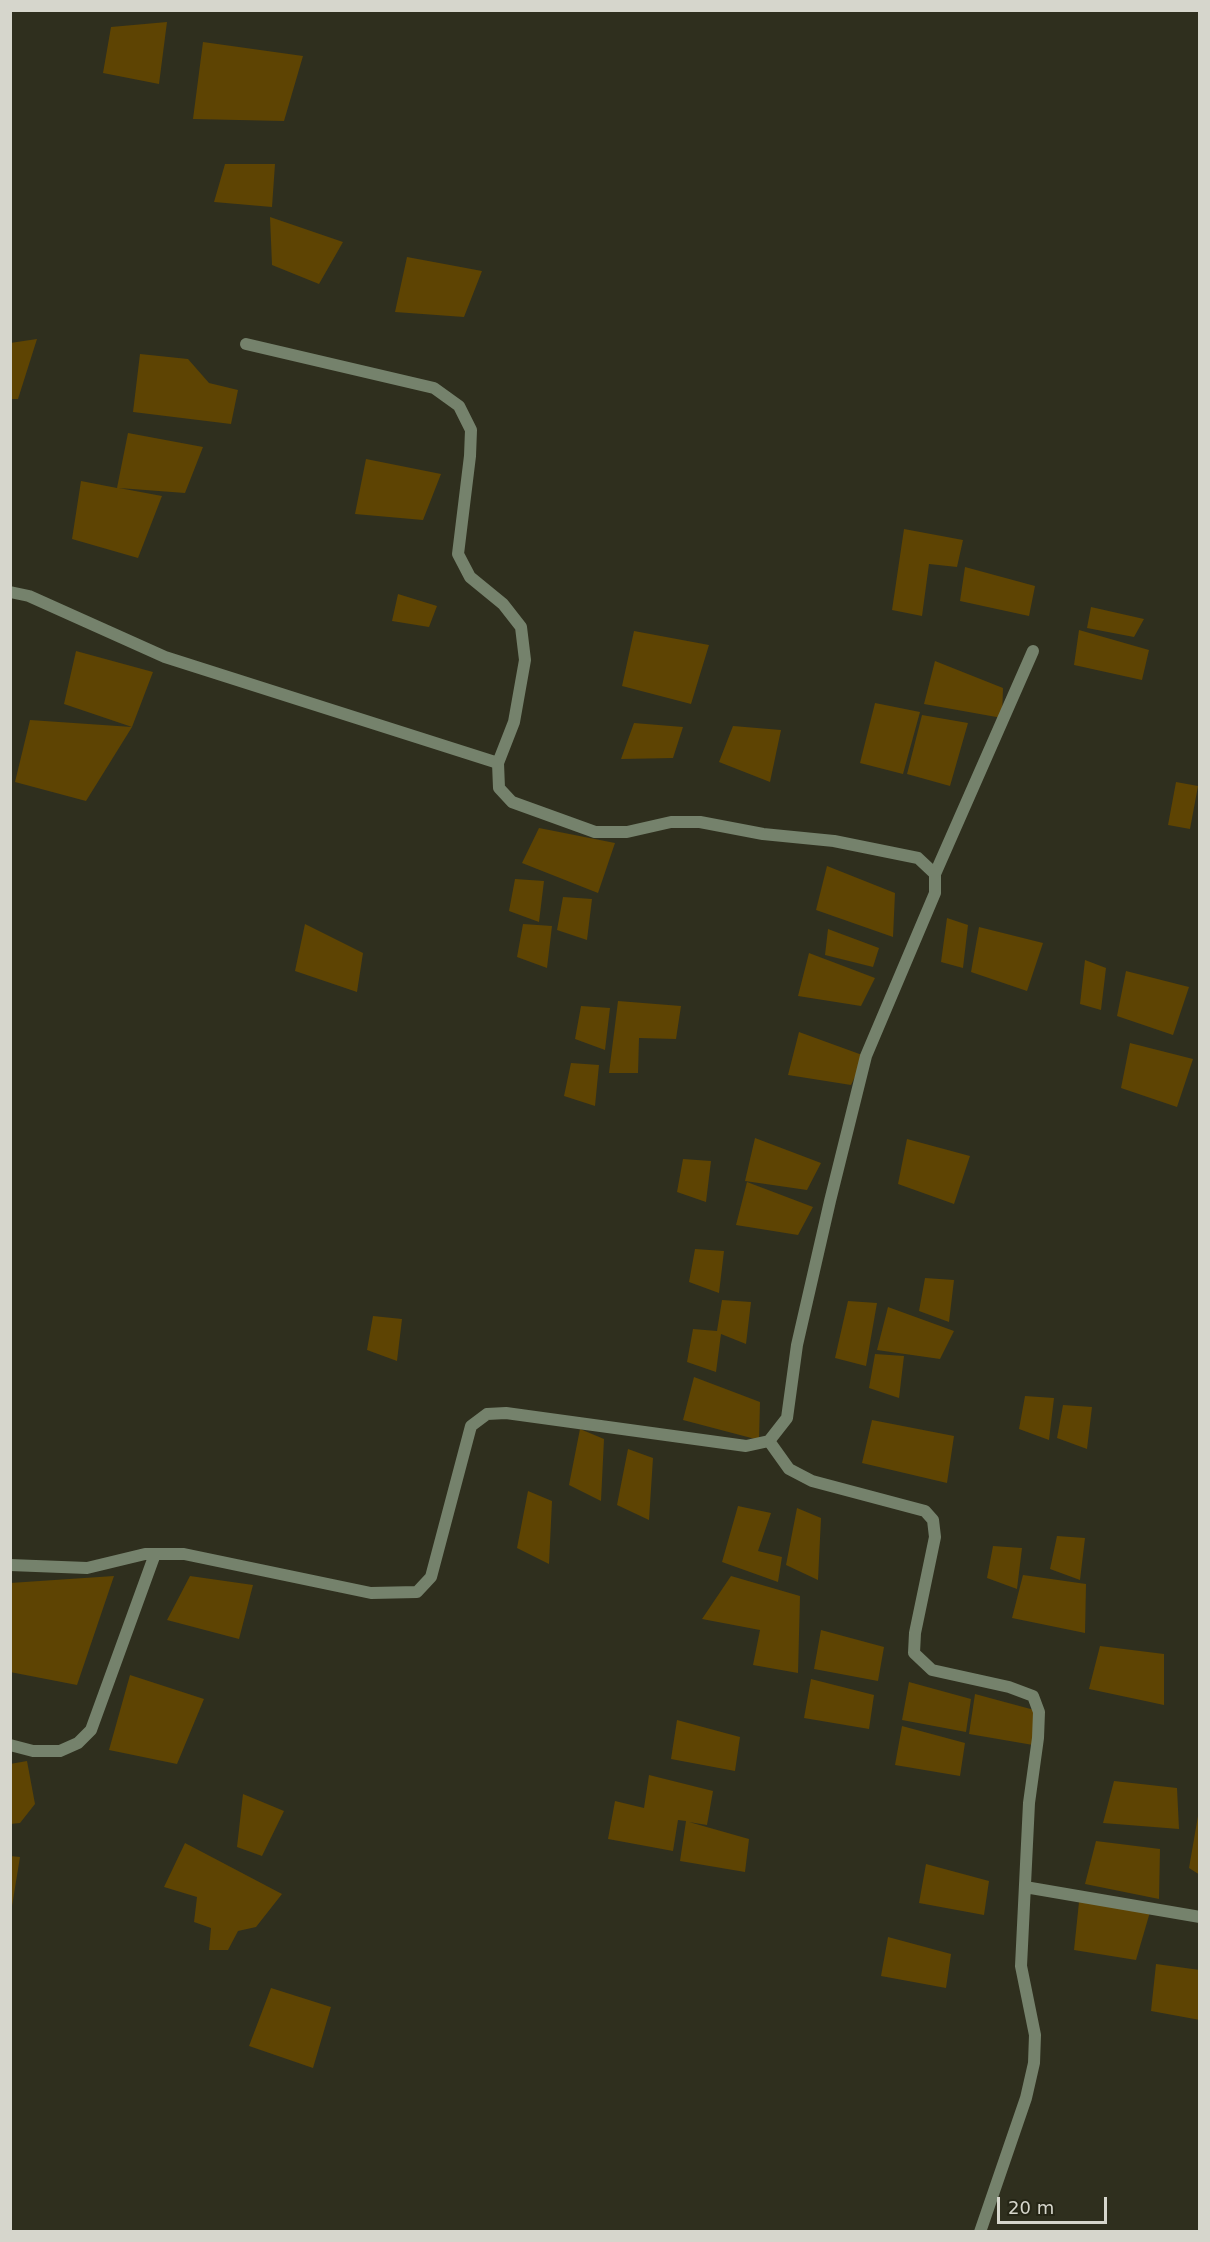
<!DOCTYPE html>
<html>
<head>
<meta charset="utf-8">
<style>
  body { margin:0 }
  #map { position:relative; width:1210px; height:2242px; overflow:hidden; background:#2f2f1e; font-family:"DejaVu Sans",sans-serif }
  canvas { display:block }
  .frame { position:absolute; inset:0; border:12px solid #d6d6cc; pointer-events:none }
  .scale { position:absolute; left:997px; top:2197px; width:110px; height:27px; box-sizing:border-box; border:3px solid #d6d6cc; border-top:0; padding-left:8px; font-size:18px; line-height:21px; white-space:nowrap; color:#d6d6cc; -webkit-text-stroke:4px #252515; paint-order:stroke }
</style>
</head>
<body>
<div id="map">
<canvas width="1210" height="2242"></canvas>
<div class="frame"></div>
<div class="scale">20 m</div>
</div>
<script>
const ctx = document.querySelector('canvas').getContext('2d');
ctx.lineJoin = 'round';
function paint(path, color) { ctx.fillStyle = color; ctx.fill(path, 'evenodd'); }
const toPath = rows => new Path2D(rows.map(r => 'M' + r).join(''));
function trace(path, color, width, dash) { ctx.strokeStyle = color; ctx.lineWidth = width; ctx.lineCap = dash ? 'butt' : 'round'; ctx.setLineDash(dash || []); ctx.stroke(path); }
paint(toPath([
  [167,22,159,84,103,73,111,27],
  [203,42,303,56,284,121,193,119],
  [225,164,275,164,272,207,214,202],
  [270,217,343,242,319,284,272,265],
  [407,257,482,271,464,317,395,312],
  [37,339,18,399,10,399,10,343],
  [140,354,188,359,209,383,238,390,231,424,133,412],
  [128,433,203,447,185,493,119,488,162,496,138,558,72,539,81,481,117,488],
  [366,459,441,474,423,520,355,514],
  [904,529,963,540,957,567,929,564,922,616,892,610],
  [965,567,1035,586,1029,616,960,601],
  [398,594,437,606,429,627,392,621],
  [1091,607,1144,619,1134,637,1087,628],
  [1079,630,1149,650,1142,680,1074,665],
  [634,631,709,645,691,704,622,686],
  [76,651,153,672,132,727,64,704],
  [935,661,1003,688,1002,718,924,704],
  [875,703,920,712,903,774,860,763],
  [922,715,968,723,950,786,907,774],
  [30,720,132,727,86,801,15,782],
  [634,723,683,727,673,758,621,759],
  [733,726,781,730,770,782,719,762],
  [1176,782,1198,786,1190,829,1168,825],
  [539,828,615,843,598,893,522,863],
  [827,866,895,893,893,937,816,910],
  [515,879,544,881,539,922,509,911],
  [563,897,592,899,587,940,557,930],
  [947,918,968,925,963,968,941,962],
  [305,924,363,953,357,992,295,971],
  [523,924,552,926,547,968,517,957],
  [979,927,1043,943,1027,991,971,972],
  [828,929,879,948,873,967,825,955],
  [809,953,875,978,861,1006,798,996],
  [1085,960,1106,968,1101,1010,1080,1004],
  [1126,971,1189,987,1173,1035,1117,1016],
  [618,1001,681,1006,676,1039,639,1038,638,1073,609,1073],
  [581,1006,610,1008,605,1050,575,1039],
  [799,1032,865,1056,851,1085,788,1075],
  [1130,1043,1193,1059,1177,1107,1121,1088],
  [571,1063,599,1065,595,1106,564,1096],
  [755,1138,821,1163,807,1190,745,1181],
  [907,1139,970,1156,954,1204,898,1184],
  [683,1159,711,1161,706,1202,677,1192],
  [747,1182,813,1207,798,1235,736,1225],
  [695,1249,724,1251,719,1293,689,1282],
  [925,1278,954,1280,949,1322,919,1311],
  [722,1300,751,1302,746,1344,721,1334,716,1372,687,1362,693,1329,717,1331],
  [848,1301,877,1303,866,1366,835,1358],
  [888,1307,954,1331,940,1359,877,1350],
  [373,1316,402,1319,397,1361,367,1350],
  [875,1354,904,1356,899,1398,869,1388],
  [694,1377,760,1402,759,1440,683,1420],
  [1025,1396,1054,1398,1049,1440,1019,1429],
  [1063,1405,1092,1407,1087,1449,1057,1438],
  [872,1420,954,1436,947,1483,862,1463],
  [580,1429,604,1439,601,1501,569,1485],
  [628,1449,653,1458,649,1520,617,1505],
  [528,1491,552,1501,549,1564,517,1548],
  [738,1506,771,1513,758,1551,782,1557,778,1582,722,1562],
  [797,1508,821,1518,818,1580,786,1565],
  [1057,1536,1085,1538,1080,1580,1050,1569],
  [993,1546,1022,1548,1017,1589,987,1578],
  [1023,1575,1086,1584,1085,1633,1012,1618],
  [114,1576,77,1685,10,1672,10,1583],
  [190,1576,253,1585,239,1639,167,1620],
  [731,1576,800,1596,798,1673,753,1665,760,1630,702,1619],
  [821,1630,884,1647,878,1681,814,1669],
  [1100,1646,1164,1654,1164,1705,1089,1689],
  [130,1675,204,1699,177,1764,109,1750],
  [811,1679,874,1695,869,1729,804,1718],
  [909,1682,971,1699,966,1732,902,1720],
  [975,1694,1038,1711,1033,1745,969,1734],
  [677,1720,740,1737,735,1771,671,1759],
  [902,1726,965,1743,960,1776,895,1765],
  [27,1761,35,1804,20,1823,10,1824,10,1764],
  [649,1775,713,1791,707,1825,689,1822,749,1839,745,1872,680,1861,686,1821,678,1820,673,1851,608,1839,615,1801,644,1808],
  [1114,1781,1177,1788,1179,1829,1103,1823],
  [243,1794,284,1811,262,1856,237,1847],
  [1198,1816,1200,1816,1200,1875,1189,1868],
  [1096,1841,1160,1849,1159,1899,1085,1884],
  [185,1843,282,1894,256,1927,238,1931,228,1950,209,1950,211,1928,194,1922,197,1897,164,1887],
  [10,1856,20,1857,12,1906,10,1906],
  [926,1864,989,1881,984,1915,919,1903],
  [1079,1902,1150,1912,1136,1960,1074,1950],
  [888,1937,951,1954,946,1988,881,1976],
  [1156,1964,1200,1970,1200,2020,1151,2011],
  [271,1988,331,2007,313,2068,249,2046]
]), '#5e4403');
trace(toPath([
  [10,592,29,596,165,657,498,763],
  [935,874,1033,651],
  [769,1441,789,1469,812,1481,925,1511,933,1520,935,1537,915,1633,914,1653,932,1670,1009,1687,1033,1696,1039,1712,1038,1738,1029,1803,1021,1966,1035,2035,1034,2063,1026,2098,980,2232],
  [10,1565,87,1568,145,1554,184,1554,371,1593,417,1592,431,1577,471,1426,487,1414,506,1413,746,1446,769,1441,787,1418,797,1345,830,1201,866,1056,935,893,935,874,918,858,834,841,763,834,700,822,671,822,627,832,595,832,512,802,499,788,498,763,514,722,525,660,521,627,503,604,470,577,458,554,470,456,471,430,459,406,434,388,246,344],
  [10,1745,33,1751,60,1751,78,1743,91,1730,155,1554],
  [1025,1887,1200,1917]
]), '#75826c', 12);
</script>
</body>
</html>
